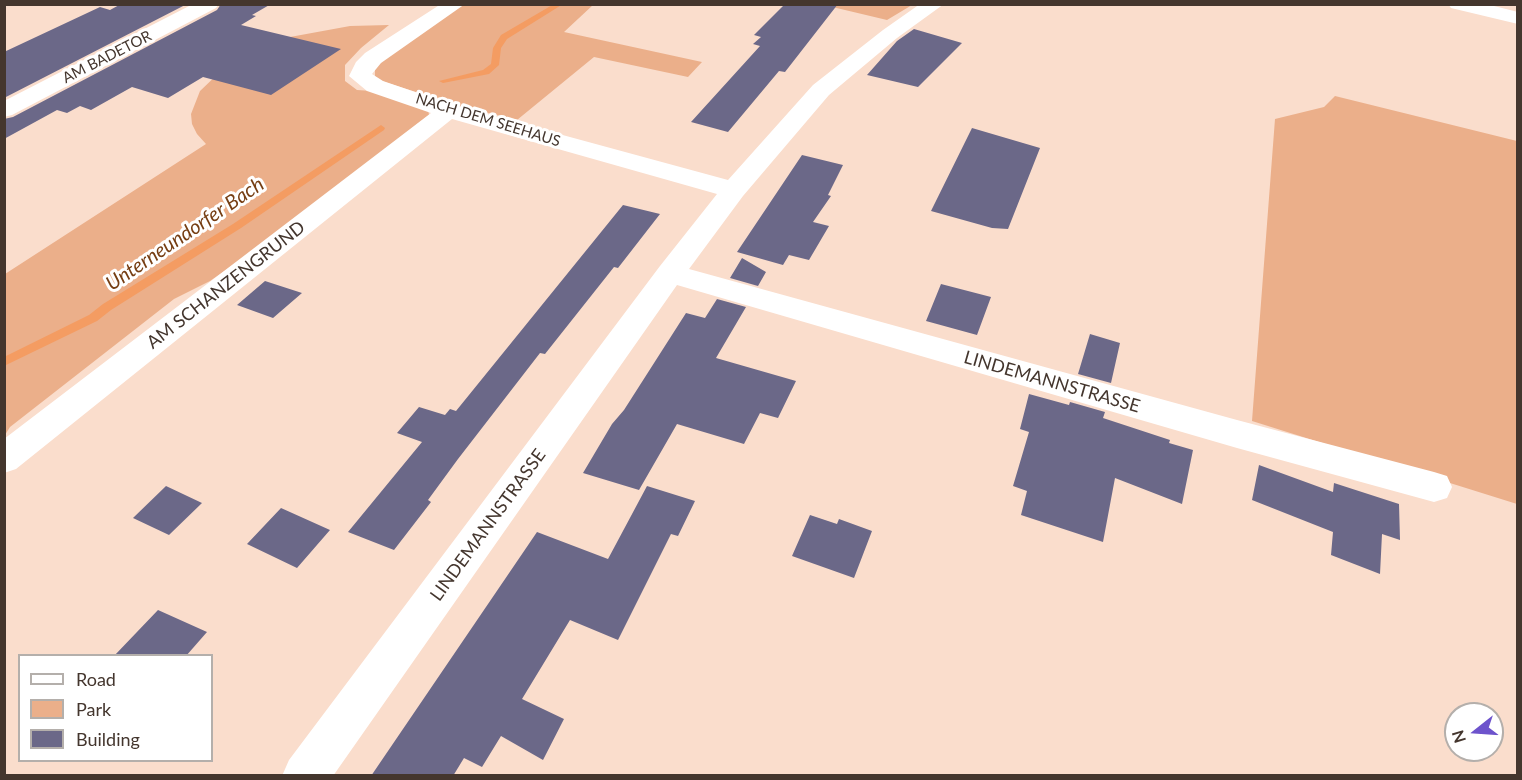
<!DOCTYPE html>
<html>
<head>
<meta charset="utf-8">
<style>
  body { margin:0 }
  #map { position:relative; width:1522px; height:780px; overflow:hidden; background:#faddcc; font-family:Lato,sans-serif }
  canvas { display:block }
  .frame { position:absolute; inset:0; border:6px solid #44362e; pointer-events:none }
  .legend { position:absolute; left:18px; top:654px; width:195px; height:108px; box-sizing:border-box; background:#fff; border:2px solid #b4afab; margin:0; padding:8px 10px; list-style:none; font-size:18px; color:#44362e }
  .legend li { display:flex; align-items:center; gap:12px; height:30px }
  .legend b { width:30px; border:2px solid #b4afab }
  .north { position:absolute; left:1444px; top:702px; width:60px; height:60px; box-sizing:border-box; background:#fff; border:2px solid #b4afab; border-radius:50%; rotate:253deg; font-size:16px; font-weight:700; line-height:24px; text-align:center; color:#44362e }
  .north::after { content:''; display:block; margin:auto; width:21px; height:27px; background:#6d53cc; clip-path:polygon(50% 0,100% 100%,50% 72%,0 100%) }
</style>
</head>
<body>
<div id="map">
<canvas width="1522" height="780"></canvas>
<div class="frame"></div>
<ul class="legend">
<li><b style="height:8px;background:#fff"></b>Road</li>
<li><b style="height:16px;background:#ebaf8a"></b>Park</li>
<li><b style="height:16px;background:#6b6888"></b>Building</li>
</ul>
<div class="north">N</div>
</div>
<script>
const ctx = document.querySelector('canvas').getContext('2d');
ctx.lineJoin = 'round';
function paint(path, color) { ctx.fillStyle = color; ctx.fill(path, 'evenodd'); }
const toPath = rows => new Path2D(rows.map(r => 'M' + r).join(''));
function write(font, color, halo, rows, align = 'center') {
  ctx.font = font + ' Lato,sans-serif'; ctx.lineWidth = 6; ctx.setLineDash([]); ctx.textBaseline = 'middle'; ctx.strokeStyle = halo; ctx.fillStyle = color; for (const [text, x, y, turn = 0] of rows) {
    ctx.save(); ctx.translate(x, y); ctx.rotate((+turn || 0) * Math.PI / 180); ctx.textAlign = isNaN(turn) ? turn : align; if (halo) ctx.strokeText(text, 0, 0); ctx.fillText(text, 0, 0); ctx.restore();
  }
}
paint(toPath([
  [461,4,593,5,564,32,702,62,688,77,594,57,517,120,463,107,375,79,375,68,388,52],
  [824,5,912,5,887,20],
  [389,25,361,48,345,65,345,81,357,90,372,91,428,109,429,115,283,230,210,281,174,299,10,427,5,435,5,274,206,144,197,134,192,124,191,114,200,91,222,70,290,37,350,26],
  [1335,96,1517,141,1517,504,1252,421,1275,119,1324,107]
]), '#ebaf8a');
paint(toPath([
  [554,4,563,4,507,39,501,48,499,65,489,74,443,83,439,81,483,70,491,64,493,48,501,35,554,4],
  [381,125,385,128,384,130,241,228,111,310,97,321,4,366,4,357,89,315,103,304,233,224,381,125]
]), '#f49c62');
paint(toPath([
  [121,4,187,4,4,98,4,52,100,7,110,10],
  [221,4,271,4,252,15,256,16,241,25,341,49,271,95,203,77,168,98,132,87,91,110,80,106,67,113,57,110,4,139,4,119,13,117,217,10],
  [785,4,838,4,785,72,779,71,728,132,691,122,760,46,753,44,761,37,754,35],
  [914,29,962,43,918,87,867,75,897,41],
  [972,128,1040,148,1008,229,992,228,931,211],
  [802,155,843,165,828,195,831,196,813,222,829,226,809,260,789,255,783,265,737,252],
  [623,205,660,214,618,268,614,267,545,354,540,353,458,459,428,500,431,502,394,550,348,532,422,442,397,433,419,407,445,415,450,409,456,411],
  [742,258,766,272,758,286,730,278],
  [265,281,302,293,273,318,237,305],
  [941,284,991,297,977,335,926,321],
  [717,299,746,307,716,358,796,381,778,418,760,413,744,444,677,424,639,490,583,473,612,424,624,410,686,313,705,318],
  [1090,334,1120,343,1111,383,1078,374],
  [1029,394,1069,405,1070,402,1105,412,1103,418,1170,440,1169,443,1193,450,1182,504,1115,478,1103,542,1021,515,1027,491,1013,486,1029,432,1020,429],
  [1259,465,1333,492,1334,483,1399,504,1400,540,1382,534,1380,574,1331,555,1333,532,1252,500],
  [166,486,202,503,169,535,133,518],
  [647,486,695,501,678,536,671,534,618,640,570,620,522,699,564,719,543,760,501,736,482,767,464,758,453,776,371,776,537,532,608,559],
  [281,508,330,530,297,568,247,544],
  [810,515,837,524,839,519,872,531,854,578,792,556],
  [158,610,207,632,186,656,114,656]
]), '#6b6888');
paint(toPath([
  [193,4,219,4,216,8,12,115,4,117,4,101,193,4],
  [441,4,465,4,381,63,372,74,383,81,456,106,728,180,813,85,883,30,920,4,944,4,897,38,829,95,743,196,689,269,1237,420,1434,472,1447,476,1452,487,1447,498,1434,502,1237,448,677,285,333,776,282,776,289,760,660,266,717,194,452,119,16,469,4,473,4,439,431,113,367,91,349,76,356,62,365,53,441,4],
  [1448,4,1486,4,1518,12,1518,24,1451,8,1448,4]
]), '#fff');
write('15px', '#44362e', '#fff', [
  ["AM BADETOR",107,57,-27],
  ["NACH DEM SEEHAUS",488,120,17]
]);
write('18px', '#44362e', '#fff', [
  ["AM SCHANZENGRUND",226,285,-38],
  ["LINDEMANNSTRASSE",1052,382,16],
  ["LINDEMANNSTRASSE",488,525,-54]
]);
write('italic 20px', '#763e13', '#fff', [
  ["Unterneundorfer Bach",185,234,-34]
]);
</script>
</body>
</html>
